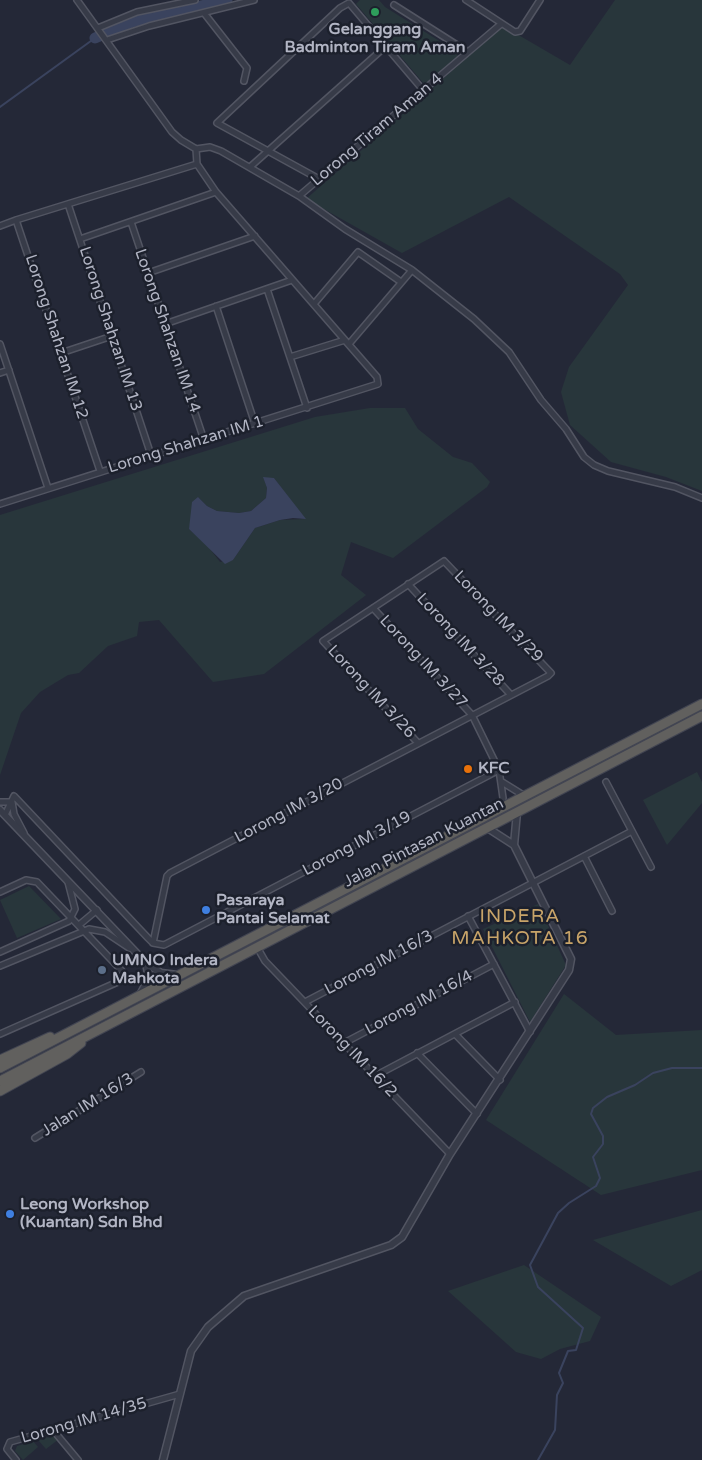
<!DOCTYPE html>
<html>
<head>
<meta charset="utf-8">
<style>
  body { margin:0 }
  canvas { display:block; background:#242837 }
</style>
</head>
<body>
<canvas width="702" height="1460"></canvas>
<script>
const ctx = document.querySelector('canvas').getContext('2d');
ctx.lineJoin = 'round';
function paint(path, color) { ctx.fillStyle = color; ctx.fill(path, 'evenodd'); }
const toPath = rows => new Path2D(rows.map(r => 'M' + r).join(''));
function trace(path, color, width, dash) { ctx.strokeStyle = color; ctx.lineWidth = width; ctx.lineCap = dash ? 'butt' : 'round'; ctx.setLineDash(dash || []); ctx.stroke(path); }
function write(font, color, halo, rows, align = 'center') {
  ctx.font = font + ' "Varela Round",sans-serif'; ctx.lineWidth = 5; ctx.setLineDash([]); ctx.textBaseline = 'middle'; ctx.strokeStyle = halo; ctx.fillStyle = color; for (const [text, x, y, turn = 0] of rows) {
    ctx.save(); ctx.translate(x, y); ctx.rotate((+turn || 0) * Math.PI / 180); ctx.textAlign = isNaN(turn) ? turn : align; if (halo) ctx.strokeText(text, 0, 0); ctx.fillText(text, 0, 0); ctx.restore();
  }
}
paint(toPath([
  [360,0,379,0,385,7,457,52,458,59,425,85,356,4],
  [615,0,702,0,702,491,666,477,611,462,570,425,561,392,569,367,628,285,620,274,509,197,402,253,306,199,503,26,570,65],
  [370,408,405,408,418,429,453,457,472,463,490,482,487,487,393,558,351,542,341,575,366,595,264,674,213,682,159,620,139,622,137,636,108,646,79,673,68,675,40,692,21,713,0,775,0,515,315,417],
  [264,478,274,478,305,519,280,520,255,528,233,560,220,562,206,544,189,529,198,497,207,506,217,511,239,513,251,511,266,498,267,488],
  [697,772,702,782,702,803,667,845,643,800],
  [29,886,61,919,17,938,0,900],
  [538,904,566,965,530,1022,483,929],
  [564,994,616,1035,702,1030,702,1170,601,1195,486,1120],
  [702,1210,702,1270,671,1286,593,1240],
  [524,1265,601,1317,590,1341,560,1349,541,1359,516,1352,448,1291],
  [56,1435,59,1439,46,1449,38,1440],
  [33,1441,38,1447,23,1460,15,1451,17,1446]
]), '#28363b');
paint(toPath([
  [263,477,274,478,306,519,293,518,280,520,255,528,233,560,225,564,189,529,192,502,198,497,207,506,217,511,239,513,251,511,266,498,267,488]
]), '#3a435e');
trace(toPath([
  [0,107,95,38],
  [538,1460,555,1430,557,1395,563,1383,559,1373,568,1351,576,1350,583,1328,538,1287,530,1265,558,1213,569,1203,596,1186,600,1178,593,1157,603,1144,603,1136,591,1114,593,1108,607,1097,635,1085,653,1073,672,1068,702,1068]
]), '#3a435e', 2);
trace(toPath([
  [95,38,132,22,227,0]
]), '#3a435e', 11);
const minor = toPath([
  [77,0,172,132,181,140,196,149],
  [466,0,515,32,520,31,540,0],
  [394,5,468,52],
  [204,13,247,68,244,81],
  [98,28,137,12,195,0],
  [107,40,149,26,254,0],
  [196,149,210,147,221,151,299,196,345,229,412,270,474,319,509,352,541,400,566,429,584,457,594,465,608,471,675,487,702,498],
  [250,167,386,46],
  [319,179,217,123,340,8,349,3,423,90],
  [299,196,501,24],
  [68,204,151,455],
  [16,220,197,164],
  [131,222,204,440],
  [0,226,16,220,100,471],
  [80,239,216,192],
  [148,273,255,236],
  [267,289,307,408],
  [314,304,358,252,401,282],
  [216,306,255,424],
  [165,324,292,280],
  [0,344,48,488],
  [349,344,412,270],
  [61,353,112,336],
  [290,357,345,340],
  [0,373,9,370],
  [0,504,378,384,377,377,216,192,197,164,196,149],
  [408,584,511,695],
  [373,608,472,715,499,770,503,798,501,807],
  [502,782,523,795],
  [606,782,651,867],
  [0,802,12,802],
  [12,802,14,814,24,833],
  [5,815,14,796,148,938,153,943,164,945,499,770],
  [584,856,612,911],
  [0,892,26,880,37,882,122,971,123,976,120,981,0,1034],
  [468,916,530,1032],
  [79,925,97,910],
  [153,943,167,876,170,873,548,676,551,673,444,561,323,641,418,743],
  [257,947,265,961,450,1154],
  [0,952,69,921,75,909,68,882],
  [0,966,89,929,105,932,129,948],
  [305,1002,632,831],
  [455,1034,500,1080],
  [344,1043,494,964],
  [417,1053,477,1114],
  [375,1076,515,1002],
  [35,1138,141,1072],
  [53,1430,78,1460],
  [16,1460,7,1449,10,1442,180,1394]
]);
const tertiary = toPath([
  [0,810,146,963,161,973,177,975],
  [514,845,517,812],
  [141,993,149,978,146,963],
  [163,1460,191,1351,208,1327,244,1296,391,1245,402,1237,450,1154,569,970,571,959,514,845,486,827]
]);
const trunk = toPath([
  [0,1060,50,1037],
  [0,1068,702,704],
  [0,1081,702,716],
  [0,1091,67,1054,81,1043]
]);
trace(minor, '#525562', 8);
trace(tertiary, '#525562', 9);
trace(trunk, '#424552', 11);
trace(minor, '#373b48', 5);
trace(tertiary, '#373b48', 6);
trace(trunk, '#61605e', 9);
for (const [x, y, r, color] of [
  [375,12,5,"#2e9e5b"],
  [468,769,5,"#e8710a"],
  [206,910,5,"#3f7fe0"],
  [102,970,5,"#5c6f8a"],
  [10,1214,5,"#3f7fe0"]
]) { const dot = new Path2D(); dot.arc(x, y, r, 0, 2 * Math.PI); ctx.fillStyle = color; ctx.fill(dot); trace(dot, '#1c202c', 2); }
write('bold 16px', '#b2b5c4', '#1c202c', [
  ["Gelanggang",375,30,"center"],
  ["Badminton Tiram Aman",375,48,"center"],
  ["KFC",478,769],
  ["Pasaraya",216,901],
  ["Pantai Selamat",216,919],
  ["UMNO Indera",112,961],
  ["Mahkota",112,979],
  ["Leong Workshop",20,1205],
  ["(Kuantan) Sdn Bhd",20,1223]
], 'left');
write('16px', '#b2b5c4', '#1c202c', [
  ["Lorong Tiram Aman 4",377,130,-40],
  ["Lorong Shahzan IM 13",110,329,72],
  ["Lorong Shahzan IM 14",167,331,71],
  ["Lorong Shahzan IM 12",56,337,72],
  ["Lorong Shahzan IM 1",186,445,-17],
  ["Lorong IM 3/29",498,617,46],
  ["Lorong IM 3/28",460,640,47],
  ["Lorong IM 3/27",423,662,47],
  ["Lorong IM 3/26",371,692,47],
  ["Lorong IM 3/20",289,811,-28],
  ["Jalan Pintasan Kuantan",424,843,-27],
  ["Lorong IM 3/19",357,844,-28],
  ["Lorong IM 16/3",379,963,-28],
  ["Lorong IM 16/4",419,1003,-28],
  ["Lorong IM 16/2",352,1052,46],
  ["Jalan IM 16/3",88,1105,-32],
  ["Lorong IM 14/35",84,1421,-16]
]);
ctx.letterSpacing = '1px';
write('19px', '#c8a469', '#1c202c', [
  ["INDERA",520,917],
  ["MAHKOTA 16",520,939]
]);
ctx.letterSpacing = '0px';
</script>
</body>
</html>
